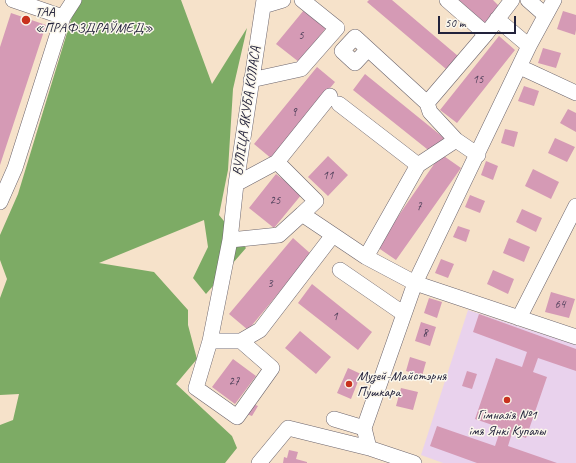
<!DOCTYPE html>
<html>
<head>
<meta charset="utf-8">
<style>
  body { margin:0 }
  #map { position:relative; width:576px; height:463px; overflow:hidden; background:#f6e2ca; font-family:Caveat,sans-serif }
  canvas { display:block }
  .scale { position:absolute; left:438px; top:16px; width:78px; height:18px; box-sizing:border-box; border:2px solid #22223b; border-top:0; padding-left:5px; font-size:12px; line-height:14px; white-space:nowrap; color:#22223b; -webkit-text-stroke:3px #fbf7ec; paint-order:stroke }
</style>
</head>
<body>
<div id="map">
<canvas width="576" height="463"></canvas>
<div class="scale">50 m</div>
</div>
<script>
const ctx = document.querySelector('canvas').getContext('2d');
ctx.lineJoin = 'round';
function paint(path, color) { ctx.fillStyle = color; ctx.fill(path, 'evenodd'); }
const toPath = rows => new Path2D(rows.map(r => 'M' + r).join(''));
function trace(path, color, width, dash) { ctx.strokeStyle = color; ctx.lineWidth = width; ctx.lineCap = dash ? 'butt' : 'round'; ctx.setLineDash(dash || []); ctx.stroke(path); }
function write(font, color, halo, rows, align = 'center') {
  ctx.font = font + ' Caveat,sans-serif'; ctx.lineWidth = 3; ctx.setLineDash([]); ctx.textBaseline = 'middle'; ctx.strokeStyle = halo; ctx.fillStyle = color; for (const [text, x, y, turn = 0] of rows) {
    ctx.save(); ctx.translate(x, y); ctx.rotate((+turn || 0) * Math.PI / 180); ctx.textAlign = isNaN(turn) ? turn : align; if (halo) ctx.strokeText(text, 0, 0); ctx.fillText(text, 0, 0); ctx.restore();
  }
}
paint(toPath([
  [468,310,576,345,576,463,443,463,421,455]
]), '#e9d2ed');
paint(toPath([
  [77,0,181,0,212,84,247,28,233,89,228,170,219,215,246,248,206,294,193,278,208,247,204,220,99,263,154,272,188,310,188,325,197,359,176,384,232,436,237,448,225,463,0,463,0,425,13,420,19,394,0,395,0,298,7,279,0,260,0,235,18,194]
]), '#7dab65');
paint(toPath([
  [369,0,392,0,458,56,446,69,367,2],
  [459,0,493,0,500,7,485,24],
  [304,10,326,28,299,62,276,44],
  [563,11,576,15,576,30,575,35,557,29],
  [11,13,46,25,0,165,0,47],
  [499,36,515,50,457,123,440,110],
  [543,48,561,53,556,68,538,63],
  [317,67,335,82,272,159,254,144],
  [365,74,444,138,432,153,353,90],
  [524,86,539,91,534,106,518,101],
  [568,109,576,113,576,132,560,123],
  [505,129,518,132,514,147,501,143],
  [555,138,575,147,567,162,548,153],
  [441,154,461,168,396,260,377,247],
  [328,156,348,175,328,196,308,177],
  [486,161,498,166,493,180,481,175],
  [533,169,559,182,551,199,525,186],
  [276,174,302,194,274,228,249,208],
  [470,195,485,201,480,213,465,207],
  [522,209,542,218,536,232,516,222],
  [458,226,470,230,466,242,453,237],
  [293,238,311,254,248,330,229,314],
  [509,238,530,247,524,262,503,253],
  [441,259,454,264,448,278,435,273],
  [493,270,514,279,508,294,487,284],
  [312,284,372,332,358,350,298,303],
  [551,292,575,299,569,318,545,312],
  [429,298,442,302,437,318,424,313],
  [479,314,576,349,576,371,538,358,533,372,547,377,526,438,512,433,508,446,557,463,477,463,430,446,437,426,495,446,501,428,475,419,496,358,522,367,527,352,473,332],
  [421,322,436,327,430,346,415,341],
  [300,331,331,357,316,374,285,348],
  [410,357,426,362,422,376,406,371],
  [233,359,256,376,235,404,212,387],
  [348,368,361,374,351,399,337,393],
  [467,371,477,374,472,389,462,386],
  [401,388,418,392,413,410,396,406],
  [253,404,258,406,252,416,247,414],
  [289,450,298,452,296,459,307,462,307,463,283,463,284,457,287,458]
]), '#d59ab5');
const minor = toPath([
  [264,0,236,184,277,162,316,201,302,214,366,257,415,283,576,337],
  [447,0,486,34,427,103,430,112,456,140,478,155],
  [528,0,545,15],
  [263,6,283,0],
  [63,17,74,0],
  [497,19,529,46],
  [486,34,512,0],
  [368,49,355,63,342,51,355,37,427,103],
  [520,67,576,93],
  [251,80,301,69,337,28,302,0],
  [339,104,418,165],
  [277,162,330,96],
  [236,184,230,240,210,341,196,388,237,417,272,368,241,341],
  [0,202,15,168,63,17,13,0],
  [230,240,279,235,302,214],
  [366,257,418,165,456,140],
  [340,270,404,314],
  [519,318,576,206],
  [210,341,241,341,260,330,333,235],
  [334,419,364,428],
  [369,448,364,428,415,283,529,46,554,0],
  [259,463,288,428,369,448,414,463]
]);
trace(minor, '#6c656d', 16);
trace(minor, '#fff', 15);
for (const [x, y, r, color] of [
  [26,20,5,"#c8321e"],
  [349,384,4,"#c8321e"],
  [507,400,4,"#c8321e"]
]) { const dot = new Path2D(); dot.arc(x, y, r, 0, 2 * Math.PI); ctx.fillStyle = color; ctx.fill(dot); trace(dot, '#fbf7ec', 1.5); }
write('12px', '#4f405a', null, [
  ["5",301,36],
  ["15",478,80],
  ["9",294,113],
  ["11",328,176],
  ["25",275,201],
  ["7",419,207],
  ["3",270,284],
  ["64",560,305],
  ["1",335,317],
  ["8",425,334],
  ["27",234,382]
]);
write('14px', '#22223b', '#fbf7ec', [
  ["ТАА",35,12],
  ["«ПРАФЗДРАЎМЕД»",35,28],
  ["Музей-Майстэрня",357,376],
  ["Пушкара",357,392],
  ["Гімназія №1",507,415,"center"],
  ["імя Янкі Купалы",507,431,"center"]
], 'left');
write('14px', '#22223b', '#fbf7ec', [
  ["ВУЛІЦА ЯКУБА КОЛАСА",247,111,-82]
]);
</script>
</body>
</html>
